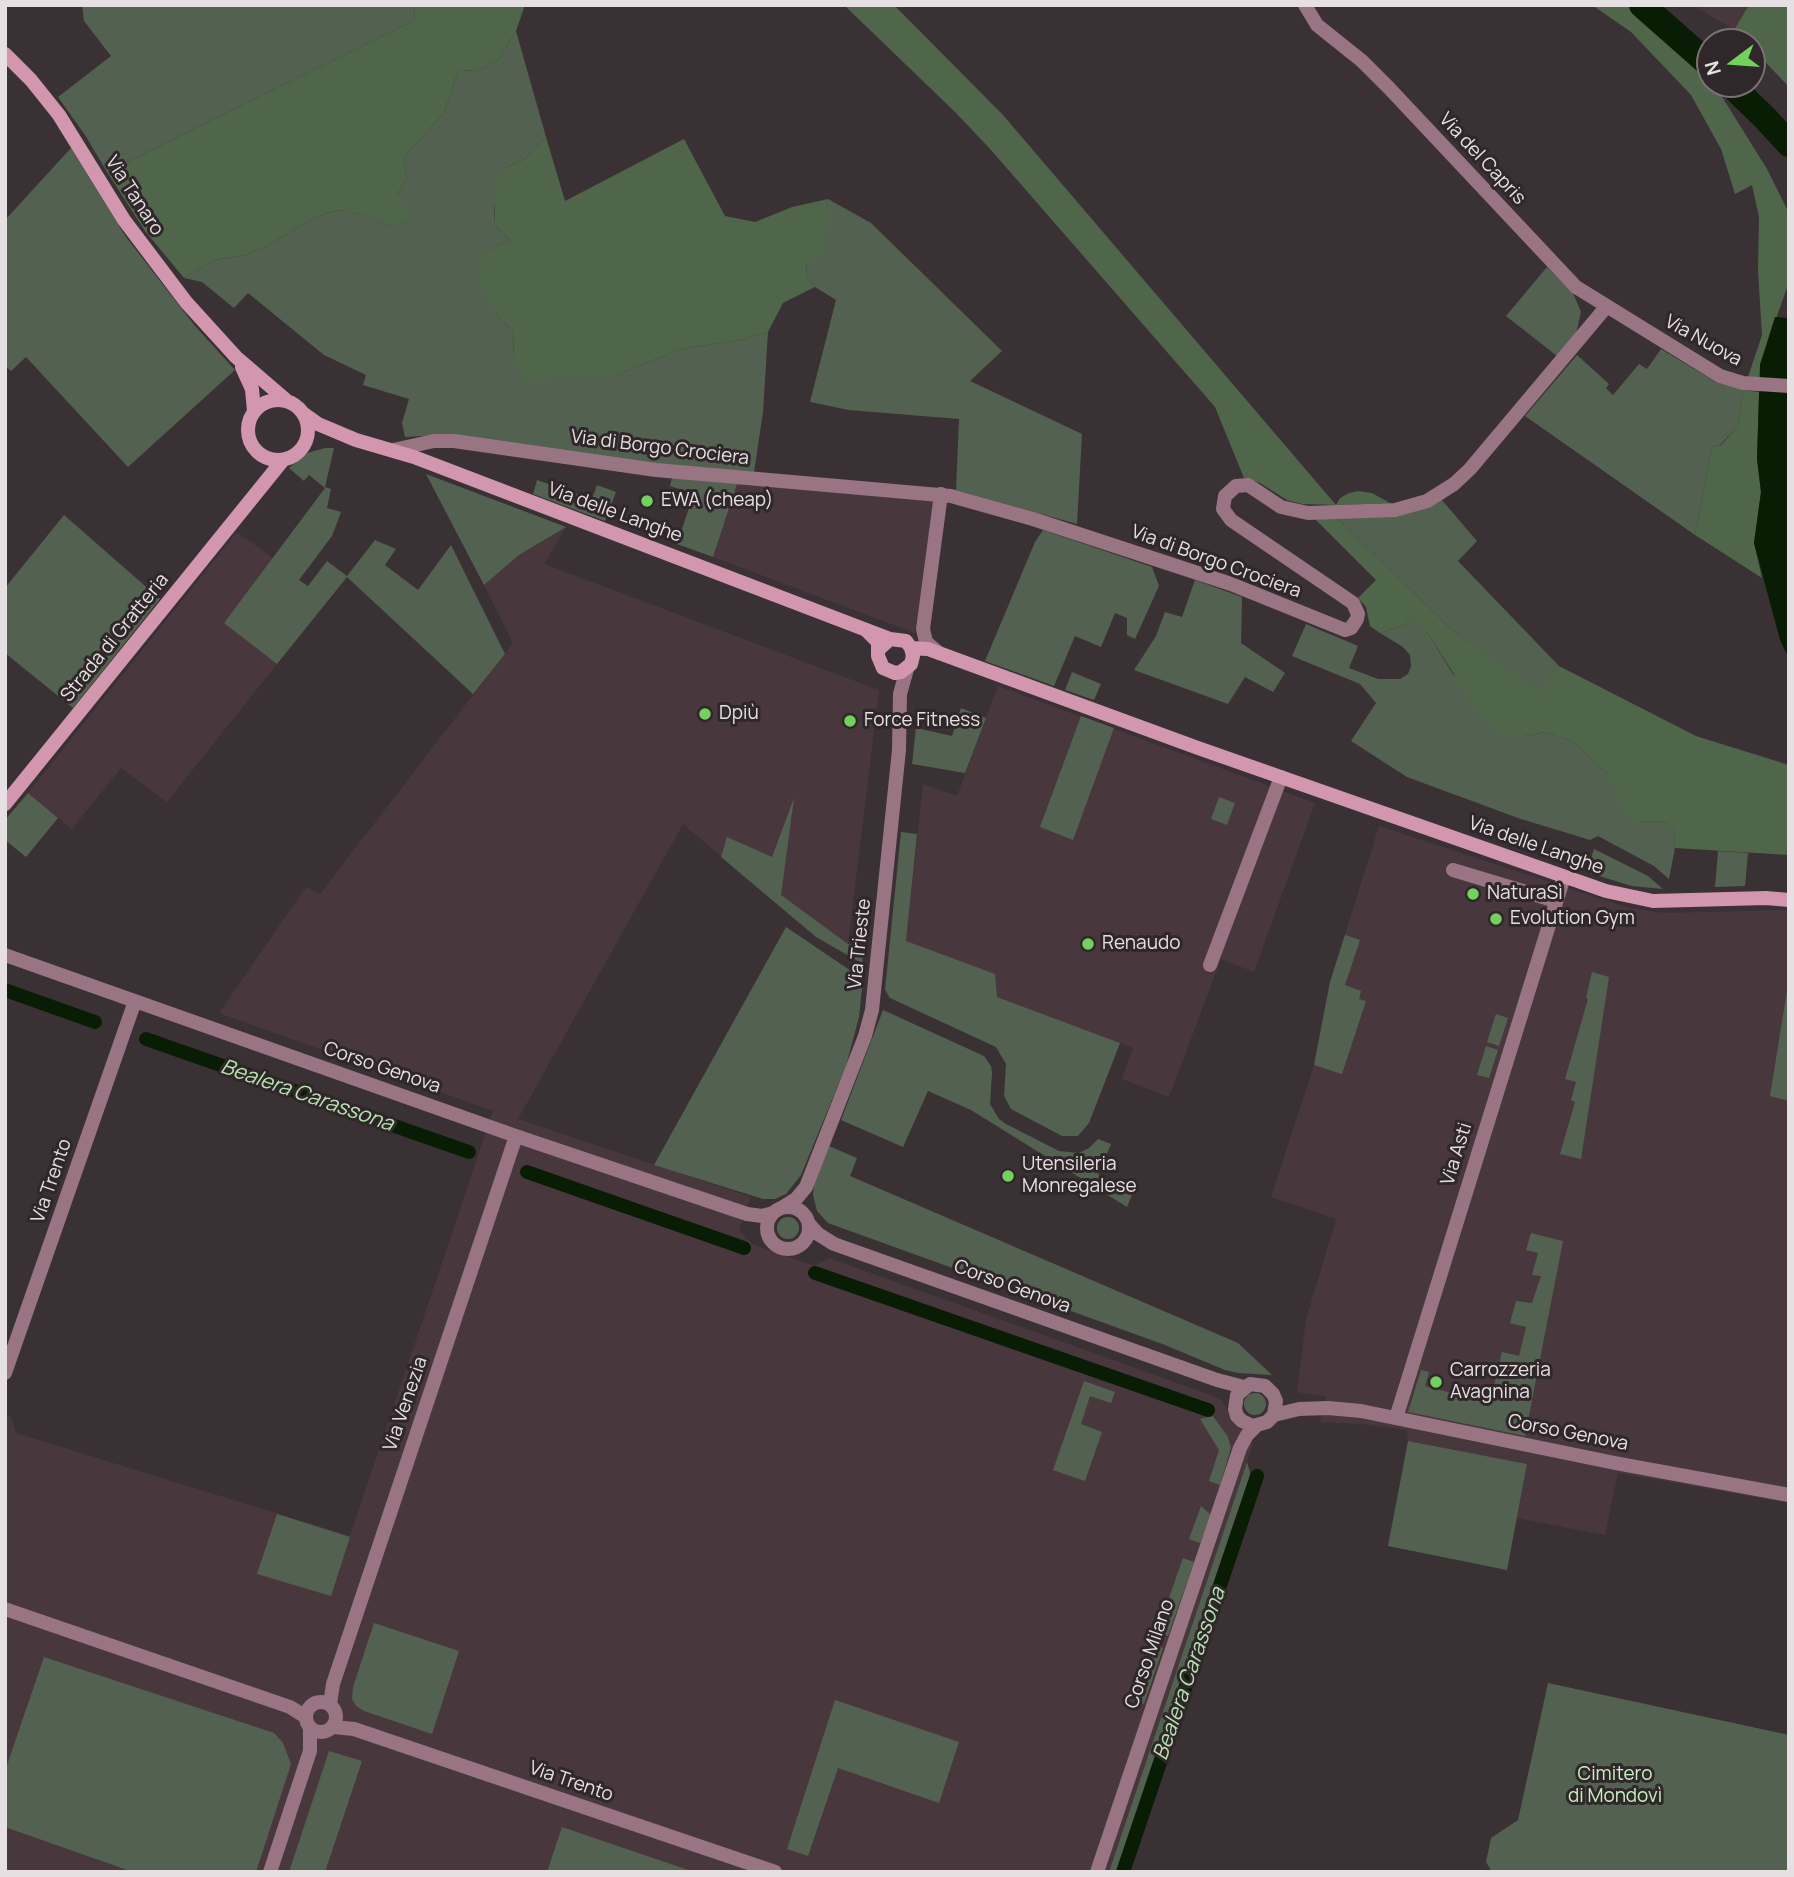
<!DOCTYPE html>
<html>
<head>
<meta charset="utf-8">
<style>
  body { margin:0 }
  #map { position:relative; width:1794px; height:1877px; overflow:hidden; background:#3a3134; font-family:Manrope,sans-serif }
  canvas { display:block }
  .frame { position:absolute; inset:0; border:7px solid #e6e0e2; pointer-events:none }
  .north { position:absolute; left:1696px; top:28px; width:70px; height:70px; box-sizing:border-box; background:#30272a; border:2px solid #797174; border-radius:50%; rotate:254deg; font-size:19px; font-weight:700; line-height:28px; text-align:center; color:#e6e0e2 }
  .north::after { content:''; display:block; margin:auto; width:24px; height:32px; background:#72d25d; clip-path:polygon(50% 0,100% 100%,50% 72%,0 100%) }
</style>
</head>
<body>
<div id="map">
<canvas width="1794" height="1877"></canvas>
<div class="frame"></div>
<div class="north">N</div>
</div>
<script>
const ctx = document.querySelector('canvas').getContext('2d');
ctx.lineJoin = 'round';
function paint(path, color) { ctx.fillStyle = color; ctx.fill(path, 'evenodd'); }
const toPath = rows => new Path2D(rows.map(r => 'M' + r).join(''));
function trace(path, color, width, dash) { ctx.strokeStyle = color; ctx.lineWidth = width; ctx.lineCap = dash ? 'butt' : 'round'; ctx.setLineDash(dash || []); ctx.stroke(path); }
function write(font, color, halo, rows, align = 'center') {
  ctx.font = font + ' Manrope,sans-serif'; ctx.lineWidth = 6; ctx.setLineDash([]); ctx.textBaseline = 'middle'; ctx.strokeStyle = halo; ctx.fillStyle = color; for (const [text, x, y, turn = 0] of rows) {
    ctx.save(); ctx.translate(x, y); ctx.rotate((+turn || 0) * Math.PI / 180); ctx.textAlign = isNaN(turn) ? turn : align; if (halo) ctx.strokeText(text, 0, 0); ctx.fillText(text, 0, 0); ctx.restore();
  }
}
paint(toPath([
  [1693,5,1749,5,1734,30],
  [737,484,933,501,915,633,713,557],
  [566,527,544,564,879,690,848,944,781,896,780,907,683,824,518,1119,751,1197,739,1230,752,1244,814,1266,829,1258,1219,1398,1253,1444,1109,1872,5,1872,5,1415,11,1417,16,1433,350,1536,493,1111,219,1013,306,887,320,894,513,643,484,585,519,555],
  [237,532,273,558,224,623,277,664,167,802,121,768,72,829,28,793],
  [998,686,1315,803,1254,972,1221,959,1169,1097,1122,1079,1133,1048,997,997,906,941,923,784,957,796],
  [1379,826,1629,908,1664,913,1789,910,1789,1503,1618,1473,1605,1535,1517,1518,1527,1464,1408,1441,1407,1430,1361,1424,1320,1422,1326,1397,1297,1392,1306,1319,1336,1219,1271,1197,1314,1065,1330,982]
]), '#48383e');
paint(toPath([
  [82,5,414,5,415,20,107,172,85,135,58,97,111,56,84,21],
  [516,31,546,137,525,159,503,169,494,208,495,225,510,240,489,250,495,312,514,333,513,358,619,374,681,349,740,340,768,332,763,412,754,472,654,464,440,435,405,437,402,423,409,399,363,385,366,375,324,355,248,293,234,308,202,282,184,278,214,260,246,255,268,245,315,217,340,210,368,215,392,227,412,216,398,193,407,177,403,158,444,113,458,71,479,70,499,59],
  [71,148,126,237,195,326,235,370,128,467,26,357,11,371,5,366,5,220],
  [828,199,871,223,1002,351,970,381,1082,434,1077,524,956,490,959,419,849,410,810,402,836,300,815,287,806,275,807,262,826,220],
  [1547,267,1573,293,1581,312,1576,334,1557,356,1506,316],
  [1661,349,1716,382,1743,390,1738,426,1720,445,1712,447,1695,535,1525,416,1577,355,1609,384,1606,388,1613,395,1639,364,1647,369],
  [325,448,334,448,325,487,331,489,327,508,341,512,332,536,299,580,308,586,327,561,347,576,375,540,396,549,385,565,418,590,451,545,505,654,473,694,347,577,277,664,224,623,325,488,309,475,304,481,289,468,307,453],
  [426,474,566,527,519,555,484,585],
  [672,478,737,484,713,557,677,544,691,502,686,491,670,486],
  [537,480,592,499,597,485,616,492,605,521,533,494],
  [1441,499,1477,541,1458,561,1559,666,1540,692,1452,630,1337,518],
  [64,515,160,599,73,708,5,653,5,588],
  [1043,530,1152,567,1159,586,1135,639,1127,635,1127,618,1115,613,1101,647,1075,636,1054,686,985,661,1035,542],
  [1195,580,1242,597,1241,643,1285,673,1273,692,1245,677,1228,704,1134,670,1156,636,1165,612,1182,617],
  [1409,614,1428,634,1453,674,1525,736,1545,732,1572,741,1609,775,1637,822,1657,821,1668,824,1674,831,1675,848,1669,879,1654,866,1598,836,1590,840,1518,818,1407,777,1351,741,1376,703,1360,684,1292,656,1306,624,1358,646,1349,668,1378,679,1400,679,1408,674,1411,666,1410,655,1403,647,1380,633,1405,625],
  [1072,672,1101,684,1094,700,1065,690],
  [961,708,986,718,965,773,912,764,916,728,952,736],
  [1081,716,1114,728,1073,840,1040,827],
  [28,793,58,818,26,857,5,840,5,820],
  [1219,797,1235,803,1227,825,1211,819],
  [794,798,781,895,848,944,861,946,863,964,816,937,721,857,727,837,772,857],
  [901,832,917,834,906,941,995,974,997,997,1120,1043,1089,1123,1078,1136,1062,1136,1011,1109,1004,1096,1006,1064,996,1047,890,998,885,990],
  [1594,849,1648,876,1663,889,1632,886,1586,872],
  [1718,851,1748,853,1745,886,1715,887],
  [786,927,863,979,859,1017,846,1066,801,1175,786,1194,775,1199,763,1199,654,1165],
  [1345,935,1360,940,1345,985,1361,991,1359,999,1366,1001,1342,1074,1314,1065,1330,982],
  [1592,972,1609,977,1581,1159,1560,1154,1575,1102,1571,1100,1576,1082,1565,1079,1588,999,1586,998],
  [1789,978,1789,1101,1770,1096],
  [883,1010,984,1056,991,1066,992,1073,990,1104,999,1119,1006,1124,1059,1151,1079,1153,1089,1148,1098,1139,1111,1144,1098,1175,1134,1190,1127,1207,971,1110,928,1091,903,1147,841,1120],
  [1496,1014,1508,1018,1499,1046,1487,1042],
  [1486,1046,1498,1050,1489,1078,1477,1075],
  [829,1146,857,1158,850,1176,1238,1343,1272,1375,1238,1373,1225,1370,1165,1345,828,1223,817,1211,813,1195,814,1185],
  '777 1228a11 11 0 1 1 22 0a11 11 0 1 1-22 0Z',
  [1531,1233,1563,1241,1525,1436,1408,1412,1421,1370,1429,1372,1425,1386,1490,1403,1502,1352,1519,1356,1526,1327,1510,1323,1516,1301,1532,1303,1541,1276,1532,1275,1538,1253,1526,1250],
  [1084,1381,1115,1392,1111,1403,1090,1396,1081,1424,1102,1432,1085,1481,1053,1470],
  '1244 1404a11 11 0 1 1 22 0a11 11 0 1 1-22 0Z',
  [1213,1416,1228,1437,1231,1448,1220,1485,1209,1481,1219,1450,1200,1419],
  [1408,1441,1527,1464,1507,1570,1388,1546],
  [1247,1462,1251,1476,1118,1872,1109,1872],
  [1201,1506,1211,1515,1200,1543,1189,1539],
  [277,1514,350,1537,331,1596,257,1574],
  [1183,1558,1194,1562,1168,1636,1157,1632],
  [374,1623,459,1651,432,1734,364,1711,356,1706,352,1699,353,1687],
  [1153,1644,1163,1648,1144,1704,1133,1700],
  [44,1657,274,1733,283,1743,291,1764,256,1872,133,1872,5,1827,5,1771],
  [1548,1683,1789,1735,1789,1872,1492,1872,1486,1862,1491,1838,1518,1820],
  [835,1700,959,1742,939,1803,838,1768,808,1856,787,1849],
  [329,1751,362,1761,325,1872,289,1872],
  [562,1827,694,1872,547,1872]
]), '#536250');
paint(toPath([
  [414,5,525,5,516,31,499,59,479,70,458,71,444,113,403,158,407,177,398,193,413,216,392,227,367,215,339,210,315,217,268,245,246,255,214,260,184,278,145,231,107,172,415,20],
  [844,5,894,5,1003,115,1336,505,1340,498,1349,493,1358,491,1372,493,1390,503,1337,505,1302,504,1287,500,1260,483,1244,478,1215,407,991,150,955,112],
  [1592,5,1631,5,1710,79,1710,84,1714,84,1767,169,1788,211,1789,282,1760,364,1760,378,1748,377,1762,335,1758,271,1759,217,1752,185,1735,194,1721,149,1691,95,1631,32],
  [1749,5,1789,5,1789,87,1752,48,1752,42,1746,42,1734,30],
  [546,137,565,201,684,139,725,216,755,222,792,207,828,199,825,255,807,262,806,275,815,287,783,303,768,332,740,340,681,349,619,374,524,380,513,358,514,333,495,312,481,289,478,265,489,250,510,240,495,225,494,188,503,169,525,159],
  [1743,390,1759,392,1757,459,1761,492,1754,543,1762,578,1695,535,1712,447,1721,445,1738,426],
  [1337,518,1452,630,1540,691,1559,666,1696,736,1789,765,1789,855,1675,848,1674,831,1668,824,1657,821,1637,822,1629,818,1623,810,1609,775,1572,741,1545,732,1525,736,1499,733,1478,711,1428,634,1409,615,1405,625,1380,633,1370,626,1366,607,1358,598,1376,580,1315,519]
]), '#4f664a');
paint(toPath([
  [1775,317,1789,318,1789,659,1780,640,1754,543,1761,492,1757,459,1760,365]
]), '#091d05');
trace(toPath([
  [5,990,95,1022],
  [146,1039,469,1152],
  [527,1172,744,1248],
  [815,1273,1208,1410],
  [1123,1872,1257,1476]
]), '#091d05', 14);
trace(toPath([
  [1642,5,1710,65],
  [1730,84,1765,118,1789,144]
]), '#091d05', 26);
trace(toPath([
  [1305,5,1317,25,1362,61,1389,88,1576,287,1720,376,1743,383,1789,386],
  [393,450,434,441,454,441,656,470,951,496,1033,519,1231,584,1345,630,1351,628,1357,619,1358,614,1353,603,1231,520,1223,509,1225,496,1236,486,1248,485,1281,507,1308,513,1395,510,1427,501,1454,484,1470,469,1607,306],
  [939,653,926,642,923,629,941,494],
  [1453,870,1556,901],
  [5,955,516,1136,747,1214,762,1216,773,1213],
  [1210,965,1281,777],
  [783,1207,796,1199,806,1187,865,1036,872,1010,899,750,900,694,907,669],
  '767 1228a21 21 0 1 1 42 0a21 21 0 1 1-42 0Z',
  [809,1224,818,1234,834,1244,1217,1380,1244,1387],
  [5,1373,135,1001],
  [1274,1415,1276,1401,1273,1394,1265,1386,1250,1384,1237,1395,1235,1409,1237,1416,1242,1421,1253,1426,1267,1422,1274,1415,1299,1409,1328,1408,1361,1411,1615,1463,1789,1495],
  [1396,1418,1564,877],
  [5,1609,290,1707,306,1717],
  '306 1717a15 15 0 1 1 30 0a15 15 0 1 1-30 0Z',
  [330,1704,333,1684,516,1136],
  [333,1727,354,1729,775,1872],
  [270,1872,310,1751,310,1728],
  [1097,1872,1240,1448,1247,1435,1256,1426]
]), '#997482', 14);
trace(toPath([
  [5,54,31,80,59,115,124,220,186,302,236,357,286,400],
  [242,367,252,389,254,411],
  '248 430a30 30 0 1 1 60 0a30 30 0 1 1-60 0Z',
  [304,414,318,424,356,440,414,457,890,639],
  [866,630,878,642,878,656,883,668,895,673,901,672,911,664,913,656,911,648,906,641,890,639,879,649],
  [911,648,928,649,1198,748,1606,891,1653,901,1766,898,1789,900],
  [5,804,283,460]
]), '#d297ae', 14);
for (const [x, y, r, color] of [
  [647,501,7,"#72d25d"],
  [705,714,7,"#72d25d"],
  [850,721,7,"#72d25d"],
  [1473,894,7,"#72d25d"],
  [1496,919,7,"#72d25d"],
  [1088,944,7,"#72d25d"],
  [1008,1176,7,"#72d25d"],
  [1436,1382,7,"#72d25d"]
]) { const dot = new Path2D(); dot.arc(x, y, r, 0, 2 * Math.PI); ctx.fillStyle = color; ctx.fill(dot); trace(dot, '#30272a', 2.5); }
write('19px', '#e6e0e2', '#30272a', [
  ["Via del Capris",1482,159,47],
  ["Via Tanaro",134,196,57],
  ["Via Nuova",1703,341,29],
  ["Via di Borgo Crociera",660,448,7],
  ["Via delle Langhe",615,513,20],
  ["Via di Borgo Crociera",1216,562,20],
  ["Strada di Gratteria",115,638,-51],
  ["Via delle Langhe",1536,846,19],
  ["Via Trieste",860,944,-84],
  ["Corso Genova",382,1068,19],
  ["Via Asti",1457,1154,-73],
  ["Via Trento",52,1181,-71],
  ["Corso Genova",1012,1287,20],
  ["Via Venezia",406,1404,-71],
  ["Corso Genova",1568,1433,11],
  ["Corso Milano",1150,1654,-71],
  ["Via Trento",571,1782,19]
]);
write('19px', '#e6e0e2', '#30272a', [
  ["EWA (cheap)",661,501],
  ["Dpiù",719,714],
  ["Force Fitness",864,721],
  ["NaturaSì",1487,894],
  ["Evolution Gym",1510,919],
  ["Renaudo",1102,944],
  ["Utensileria",1022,1165],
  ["Monregalese",1022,1187],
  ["Carrozzeria",1450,1371],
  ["Avagnina",1450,1393]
], 'left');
write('19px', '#c7f1be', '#30272a', [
  ["Cimitero",1615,1775],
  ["di Mondovì",1615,1797]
]);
write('italic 21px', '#b7e1af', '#30272a', [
  ["Bealera Carassona",307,1096,19],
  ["Bealera Carassona",1190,1674,-71]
]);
</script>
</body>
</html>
